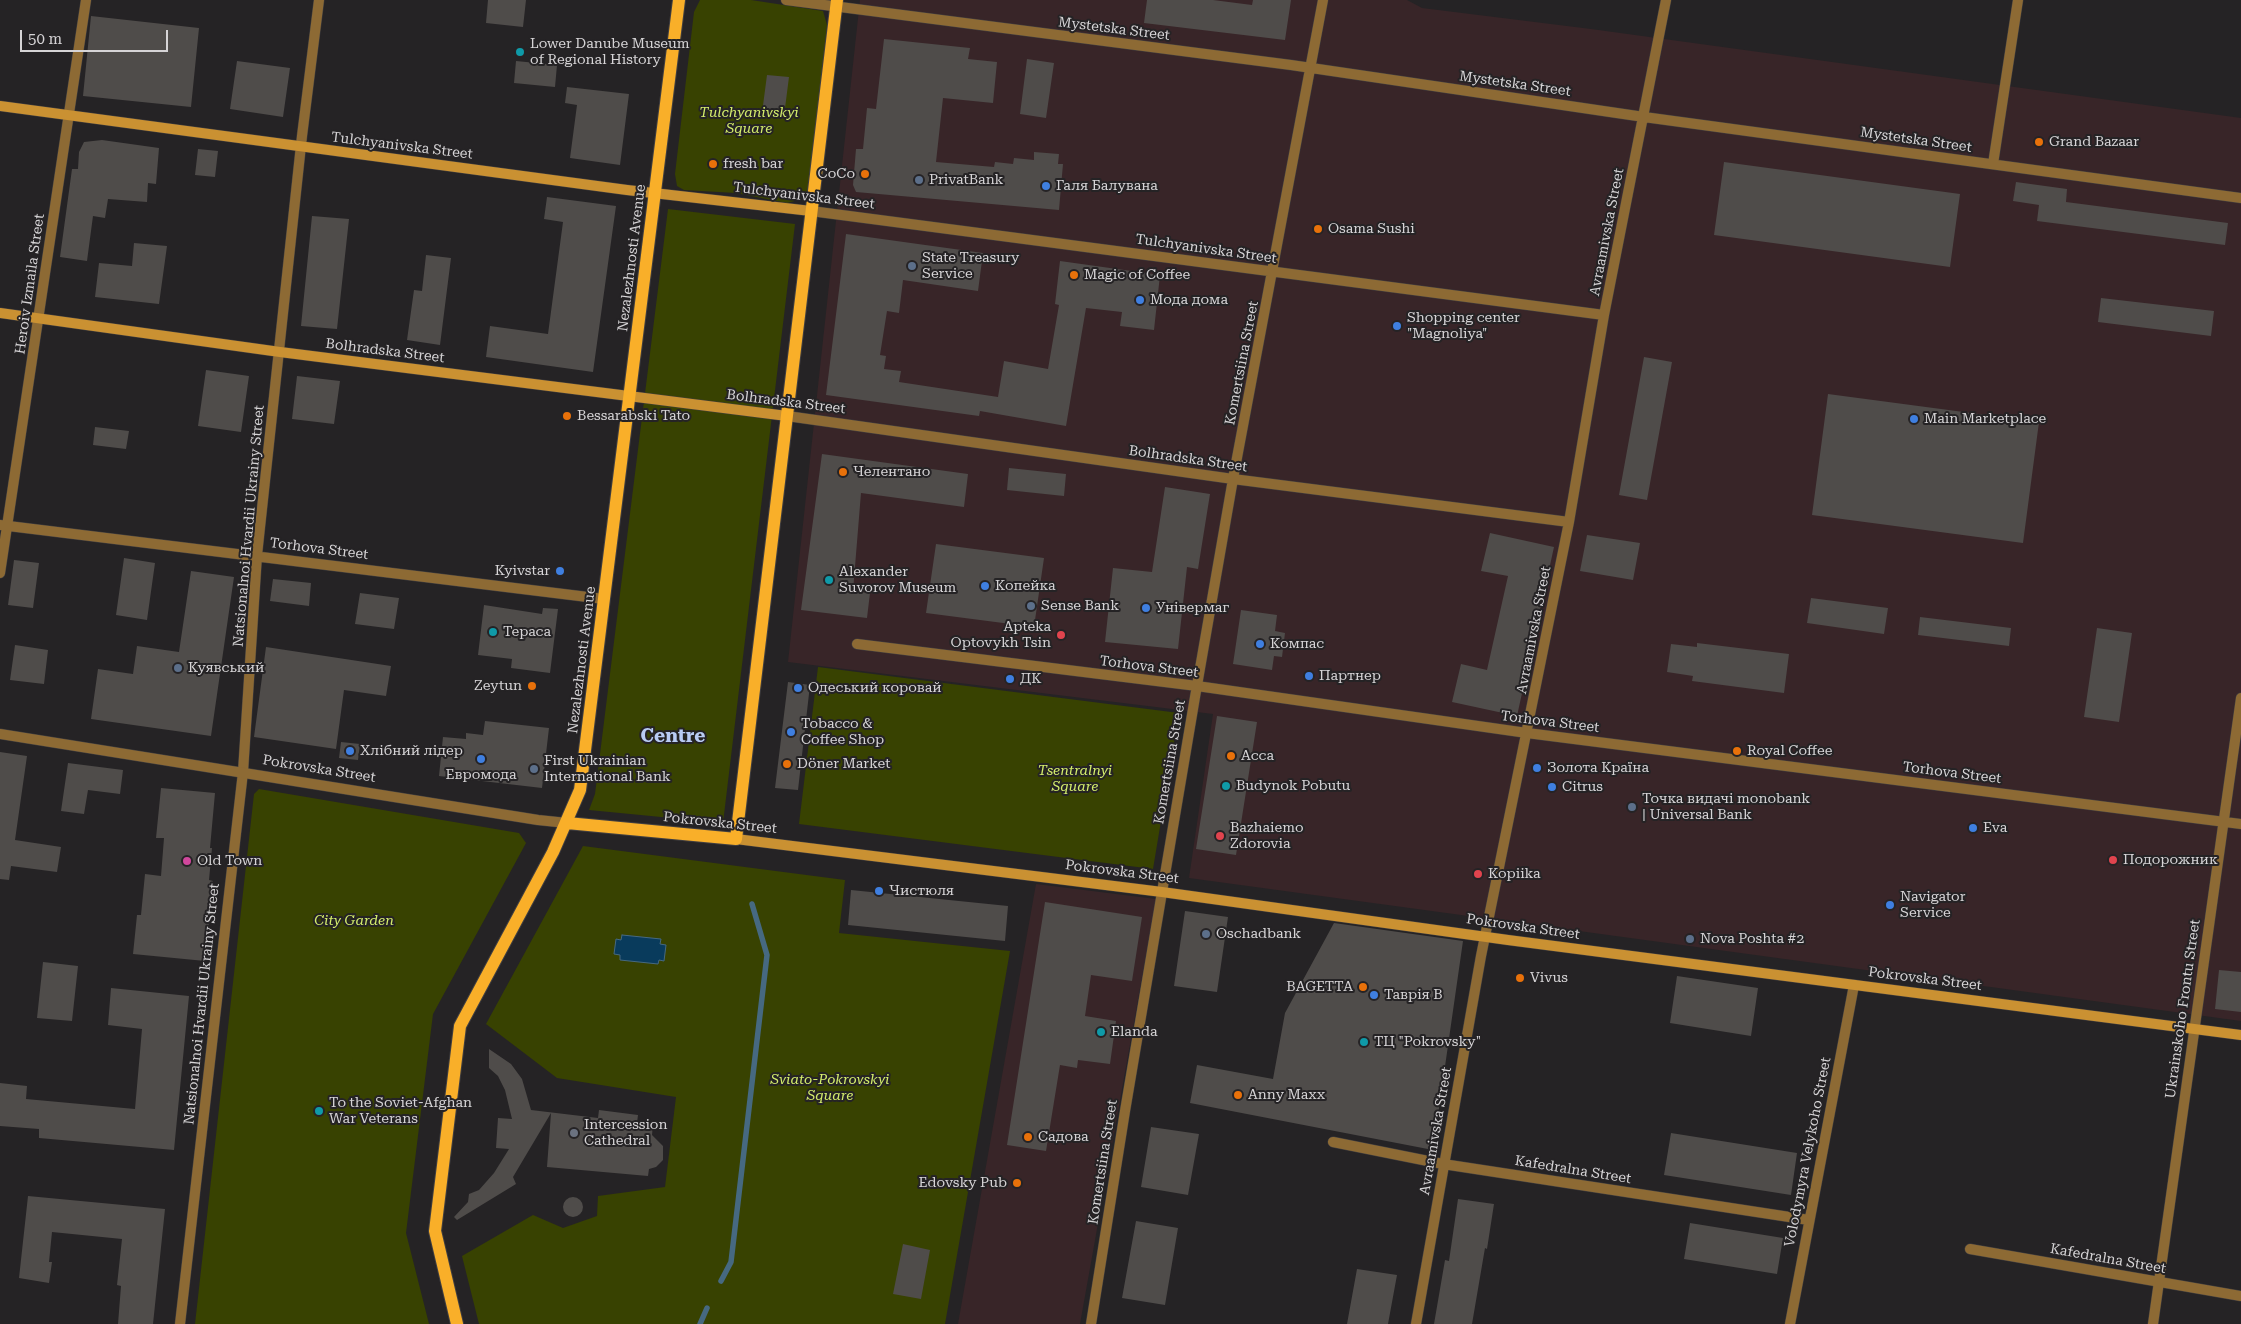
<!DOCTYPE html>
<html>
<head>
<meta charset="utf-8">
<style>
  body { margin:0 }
  #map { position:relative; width:2241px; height:1324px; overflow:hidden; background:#252325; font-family:"Roboto Serif",serif }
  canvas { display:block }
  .scale { position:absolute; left:20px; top:30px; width:148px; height:22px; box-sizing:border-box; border:2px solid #d6d4d6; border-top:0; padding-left:6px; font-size:15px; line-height:18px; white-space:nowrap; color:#d6d4d6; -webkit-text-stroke:4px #252325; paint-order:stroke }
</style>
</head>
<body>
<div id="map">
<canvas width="2241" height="1324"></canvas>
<div class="scale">50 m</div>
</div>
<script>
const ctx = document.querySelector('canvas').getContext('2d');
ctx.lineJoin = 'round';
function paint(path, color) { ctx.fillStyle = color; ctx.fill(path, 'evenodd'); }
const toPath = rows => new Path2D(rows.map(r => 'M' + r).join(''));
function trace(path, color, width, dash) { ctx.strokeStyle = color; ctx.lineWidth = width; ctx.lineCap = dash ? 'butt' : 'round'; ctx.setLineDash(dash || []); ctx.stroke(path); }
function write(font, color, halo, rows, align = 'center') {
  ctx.font = font + ' "Roboto Serif",serif'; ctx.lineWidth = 4; ctx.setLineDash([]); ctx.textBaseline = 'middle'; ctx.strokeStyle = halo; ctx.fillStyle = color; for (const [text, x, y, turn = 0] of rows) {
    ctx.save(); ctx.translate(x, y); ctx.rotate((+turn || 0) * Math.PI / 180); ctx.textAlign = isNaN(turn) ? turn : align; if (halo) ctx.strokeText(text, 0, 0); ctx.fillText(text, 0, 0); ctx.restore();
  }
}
paint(toPath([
  [860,0,1407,0,1422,8,1591,29,2241,118,2241,1021,1189,878,1213,714,788,662],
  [1036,884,1156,899,1080,1324,958,1324]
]), '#382528');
paint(toPath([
  [700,0,751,0,823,11,827,25,809,189,802,199,787,203,736,193,684,190,677,186,675,174,694,12],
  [668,209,795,224,723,823,589,810,595,794],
  [818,667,1179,713,1153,869,799,824],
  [259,789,519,833,526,843,433,1014,406,1233,429,1324,195,1324,254,794],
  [583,846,845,880,839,933,1010,951,945,1324,479,1324,462,1256,533,1215,563,1228,597,1216,598,1196,665,1187,676,1097,557,1078,486,1024]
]), '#384201');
const water = toPath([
  [622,935,661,939,660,944,666,945,664,961,659,960,658,964,620,960,620,955,614,954,616,939,621,940,622,935]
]);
paint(water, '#093b5c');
trace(water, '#466981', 1);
trace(toPath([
  [721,1281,731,1262,767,955,752,904],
  [700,1324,707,1308]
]), '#466981', 5.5);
paint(toPath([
  [488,0,526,0,523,27,486,23],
  [1147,0,1213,0,1252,5,1253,0,1291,0,1285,40,1144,23],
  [91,16,199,28,191,107,83,96],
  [884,39,970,48,968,59,997,62,993,103,943,98,936,162,994,167,995,162,1013,164,1014,158,1034,160,1034,152,1059,154,1058,164,1063,164,1059,210,856,192,853,185,856,149,863,149,867,108,876,109],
  [1027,59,1054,63,1046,118,1020,114],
  [237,61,290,68,283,117,230,109],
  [516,61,557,65,555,87,514,83],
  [767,75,789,77,784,116,762,113],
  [567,87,629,94,620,165,570,158,577,105,565,103],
  [102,140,159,148,156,184,148,183,147,202,108,199,105,218,93,216,87,261,60,257,72,169,78,169,79,152,84,142],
  [198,149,218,151,215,177,195,175],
  [1724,162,1960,194,1950,267,1714,235],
  [2016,182,2067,189,2066,202,2228,223,2225,245,2037,221,2039,205,2013,201],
  [547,197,616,206,593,372,486,357,490,326,548,334,563,222,544,219],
  [312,216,349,219,337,329,301,326],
  [846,234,983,253,978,291,903,280,899,313,887,311,880,355,886,356,884,369,901,371,899,382,998,397,1004,361,1048,369,1059,305,1055,304,1060,261,1160,275,1154,330,1120,326,1122,312,1086,308,1066,426,980,411,979,416,826,395],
  [134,243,167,246,159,304,95,297,99,263,132,266],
  [426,255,451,258,440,345,407,340,414,290,422,291],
  [2101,298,2214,311,2211,336,2098,322],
  [1644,357,1672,362,1647,500,1619,495],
  [206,370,249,376,241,432,198,426],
  [297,376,340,381,334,424,292,419],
  [1828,394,2039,422,2023,543,1812,515],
  [95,427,129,431,126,449,93,445],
  [822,454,968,474,964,507,861,493,853,591,870,593,867,618,801,610],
  [1009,468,1066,474,1064,496,1007,490],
  [1165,487,1210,494,1198,569,1187,567,1178,649,1105,642,1113,568,1152,572],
  [1490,533,1554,547,1517,716,1452,702,1461,664,1487,670,1508,576,1481,571],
  [1587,535,1640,543,1633,580,1580,571],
  [936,544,1044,558,1034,627,926,613],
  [124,558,155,563,147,620,116,615],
  [14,560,39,563,33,608,8,605],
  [191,571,234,577,211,736,91,719,98,669,133,674,137,646,179,652],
  [273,579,311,583,309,606,270,601],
  [360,593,399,598,394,629,355,624],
  [1811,598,1888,608,1884,634,1807,623],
  [484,605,542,614,543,608,558,609,550,673,511,668,512,659,478,655],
  [1241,610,1277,615,1275,631,1285,633,1282,657,1274,656,1272,670,1233,664],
  [1920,617,2011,628,2009,646,1918,635],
  [2097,628,2132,633,2119,722,2084,717],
  [1697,643,1789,654,1784,693,1692,681,1693,676,1667,672,1671,644,1697,647],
  [15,645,48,650,44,684,10,680],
  [266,647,391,666,386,696,344,690,336,749,254,737],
  [788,682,810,685,798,790,775,788],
  [1217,716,1257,722,1236,855,1196,849],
  [485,721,549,728,542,788,439,776,443,737,466,739,466,733,483,735],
  [341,742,360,744,358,760,339,758],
  [0,752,27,756,15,840,61,847,57,872,11,866,9,880,0,879],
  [68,763,123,770,120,794,88,790,84,814,61,811],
  [161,788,215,793,210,848,212,848,209,880,213,881,205,961,133,954,137,915,141,915,145,874,161,876,164,838,156,838],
  [851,890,1008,906,1005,941,848,925],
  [1045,902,1142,917,1132,981,1091,975,1085,1016,1116,1021,1110,1064,1078,1060,1077,1068,1060,1065,1046,1151,1007,1145],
  [1185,911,1228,917,1217,992,1174,986],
  [1334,923,1463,941,1433,1150,1190,1103,1197,1065,1273,1079,1285,1013],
  [43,962,78,966,72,1021,37,1018],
  [2219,970,2241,972,2241,1012,2215,1009],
  [1677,976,1758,988,1751,1036,1670,1023],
  [111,988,189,996,174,1150,39,1138,39,1129,0,1126,0,1083,27,1086,26,1099,135,1109,142,1029,108,1025],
  [489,1049,511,1064,522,1079,531,1110,598,1118,599,1110,638,1115,637,1123,653,1124,652,1135,663,1146,663,1160,656,1167,649,1169,648,1176,547,1167,551,1113,513,1177,516,1184,457,1220,454,1217,468,1202,469,1194,479,1190,494,1173,509,1149,496,1148,498,1118,512,1119,505,1090,498,1076,489,1068],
  [1151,1127,1199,1134,1188,1195,1141,1187],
  [1671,1133,1797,1153,1791,1195,1664,1175],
  [28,1196,165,1209,153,1324,118,1324,121,1286,117,1285,122,1239,52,1232,49,1262,52,1262,49,1283,19,1278],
  '563 1207a10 10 0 1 1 20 0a10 10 0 1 1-20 0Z',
  [1458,1199,1494,1204,1487,1249,1485,1248,1472,1324,1434,1324,1445,1260,1449,1261],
  [1136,1221,1178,1228,1165,1305,1122,1298],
  [1690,1223,1783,1238,1777,1274,1684,1259],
  [903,1244,930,1250,921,1299,893,1294],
  [1357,1269,1397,1275,1388,1324,1347,1324]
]), '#4f4c4a');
const minor = toPath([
  [786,0,1291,65,1644,117,2241,198],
  [1993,164,2018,0],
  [811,211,1604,315],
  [787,416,1233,479,1569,522],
  [0,525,604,599],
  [0,573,86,0],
  [857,644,1197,686,1527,733,2241,824],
  [1333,1142,1443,1164,1809,1220],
  [1970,1249,2241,1296],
  [180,1324,243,772,257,555,302,136,319,0],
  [1091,1324,1125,1111,1195,697,1233,479,1323,0],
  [1416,1324,1481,956,1569,522,1604,315,1666,0],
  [1790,1324,1854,985],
  [2153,1324,2241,698]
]);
const tertiary = toPath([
  [0,734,538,820,567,823]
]);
const secondary = toPath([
  [0,106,627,190,811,211],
  [0,313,280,352,787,416],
  [736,839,1162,892,1508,940,2241,1035]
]);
const primary = toPath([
  [567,823,736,839,837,0],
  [457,1324,435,1231,460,1026,553,852,580,790,679,0]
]);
trace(minor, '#413f41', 11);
trace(tertiary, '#413f41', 11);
trace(secondary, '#413f41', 11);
trace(primary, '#413f41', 14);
trace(minor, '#8d6a34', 10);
trace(tertiary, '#8d6a34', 10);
trace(secondary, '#ca9132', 10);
trace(primary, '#f9af29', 12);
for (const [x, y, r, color] of [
  [520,52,5,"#0f9aa8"],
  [2039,142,5,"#e8710a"],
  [713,164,5,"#e8710a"],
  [865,174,5,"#e8710a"],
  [919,180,5,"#5c6f8a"],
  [1046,186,5,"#3f7fe0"],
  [1318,229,5,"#e8710a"],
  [912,266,5,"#5c6f8a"],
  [1074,275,5,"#e8710a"],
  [1140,300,5,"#3f7fe0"],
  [1397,326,5,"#3f7fe0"],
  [567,416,5,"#e8710a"],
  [1914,419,5,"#3f7fe0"],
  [843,472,5,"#e8710a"],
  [560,571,5,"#3f7fe0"],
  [829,580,5,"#0f9aa8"],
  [985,586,5,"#3f7fe0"],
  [1031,606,5,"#5c6f8a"],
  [1146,608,5,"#3f7fe0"],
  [493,632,5,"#0f9aa8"],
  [1061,635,5,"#e0444e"],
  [1260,644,5,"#3f7fe0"],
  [178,668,5,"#5c6f8a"],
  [1309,676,5,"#3f7fe0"],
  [1010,679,5,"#3f7fe0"],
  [532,686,5,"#e8710a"],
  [798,688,5,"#3f7fe0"],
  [791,732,5,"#3f7fe0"],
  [350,751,5,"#3f7fe0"],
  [1737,751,5,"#e8710a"],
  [1231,756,5,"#e8710a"],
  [481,759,5,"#3f7fe0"],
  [787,764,5,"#e8710a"],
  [1537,768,5,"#3f7fe0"],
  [534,769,5,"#5c6f8a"],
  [1226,786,5,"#0f9aa8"],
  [1552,787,5,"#3f7fe0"],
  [1632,807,5,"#5c6f8a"],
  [1973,828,5,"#3f7fe0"],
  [1220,836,5,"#e0444e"],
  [2113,860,5,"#e0444e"],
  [187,861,5,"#d1479c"],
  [1478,874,5,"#e0444e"],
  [879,891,5,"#3f7fe0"],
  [1890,905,5,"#3f7fe0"],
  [1206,934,5,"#5c6f8a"],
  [1690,939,5,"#5c6f8a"],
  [1520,978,5,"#e8710a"],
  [1363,987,5,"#e8710a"],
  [1374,995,5,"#3f7fe0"],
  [1101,1032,5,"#0f9aa8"],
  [1364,1042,5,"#0f9aa8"],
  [1238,1095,5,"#e8710a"],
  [319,1111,5,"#0f9aa8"],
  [574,1133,5,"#6b7280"],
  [1028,1137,5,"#e8710a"],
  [1017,1183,5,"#e8710a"]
]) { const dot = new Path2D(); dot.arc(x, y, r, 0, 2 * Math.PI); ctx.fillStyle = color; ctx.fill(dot); trace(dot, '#252325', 2); }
write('14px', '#d6d4d6', '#252325', [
  ["Mystetska Street",1114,29,7],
  ["Mystetska Street",1515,84,8],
  ["Mystetska Street",1916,140,8],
  ["Tulchyanivska Street",402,146,7],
  ["Tulchyanivska Street",804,196,7],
  ["Avraamivska Street",1607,232,-79],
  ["Tulchyanivska Street",1206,249,8],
  ["Nezalezhnosti Avenue",632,258,-83],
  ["Heroiv Izmaila Street",30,284,-82],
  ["Bolhradska Street",385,351,7],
  ["Komertsiina Street",1242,363,-79],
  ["Bolhradska Street",786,402,7],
  ["Bolhradska Street",1188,459,8],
  ["Natsionalnoi Hvardii Ukrainy Street",249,526,-85],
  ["Torhova Street",319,549,7],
  ["Avraamivska Street",1534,630,-79],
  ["Nezalezhnosti Avenue",582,660,-83],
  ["Torhova Street",1149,667,7],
  ["Torhova Street",1550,722,7],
  ["Komertsiina Street",1170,762,-80],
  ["Pokrovska Street",319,769,9],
  ["Torhova Street",1952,773,7],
  ["Pokrovska Street",720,823,6],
  ["Pokrovska Street",1122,872,7],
  ["Pokrovska Street",1523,927,8],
  ["Pokrovska Street",1925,979,7],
  ["Natsionalnoi Hvardii Ukrainy Street",202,1004,-84],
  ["Ukrainskoho Frontu Street",2183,1009,-82],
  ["Avraamivska Street",1436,1131,-80],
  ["Volodymyra Velykoho Street",1808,1152,-79],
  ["Komertsiina Street",1103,1162,-81],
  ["Kafedralna Street",1573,1170,9],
  ["Kafedralna Street",2108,1259,10]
]);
write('14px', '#d6d4d6', '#252325', [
  ["Lower Danube Museum",530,44],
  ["of Regional History",530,60],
  ["Grand Bazaar",2049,142],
  ["fresh bar",723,164],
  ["CoCo",855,174,"right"],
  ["PrivatBank",929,180],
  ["Галя Балувана",1056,186],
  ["Osama Sushi",1328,229],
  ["State Treasury",922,258],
  ["Service",922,274],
  ["Magic of Coffee",1084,275],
  ["Мода дома",1150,300],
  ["Shopping center",1407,318],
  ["\"Magnoliya\"",1407,334],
  ["Bessarabski Tato",577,416],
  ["Main Marketplace",1924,419],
  ["Челентано",853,472],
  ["Kyivstar",550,571,"right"],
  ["Alexander",839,572],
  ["Suvorov Museum",839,588],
  ["Копейка",995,586],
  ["Sense Bank",1041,606],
  ["Універмаг",1156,608],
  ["Apteka",1051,627,"right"],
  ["Optovykh Tsin",1051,643,"right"],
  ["Тераса",503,632],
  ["Компас",1270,644],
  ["Куявський",188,668],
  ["Партнер",1319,676],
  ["ДК",1020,679],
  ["Zeytun",522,686,"right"],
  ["Одеський коровай",808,688],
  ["Tobacco &",801,724],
  ["Coffee Shop",801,740],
  ["Хлібний лідер",360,751],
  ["Royal Coffee",1747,751],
  ["Acca",1241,756],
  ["First Ukrainian",544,761],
  ["International Bank",544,777],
  ["Döner Market",797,764],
  ["Золота Країна",1547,768],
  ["Евромода",481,775,"center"],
  ["Budynok Pobutu",1236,786],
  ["Citrus",1562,787],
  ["Точка видачі monobank",1642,799],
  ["| Universal Bank",1642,815],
  ["Bazhaiemo",1230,828],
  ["Zdorovia",1230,844],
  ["Eva",1983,828],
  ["Подорожник",2123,860],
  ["Old Town",197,861],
  ["Kopiika",1488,874],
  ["Чистюля",889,891],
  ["Navigator",1900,897],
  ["Service",1900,913],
  ["Oschadbank",1216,934],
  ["Nova Poshta #2",1700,939],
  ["Vivus",1530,978],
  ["BAGETTA",1353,987,"right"],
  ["Таврія В",1384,995],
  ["Elanda",1111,1032],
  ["ТЦ \"Pokrovsky\"",1374,1042],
  ["Anny Maxx",1248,1095],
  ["To the Soviet-Afghan",329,1103],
  ["War Veterans",329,1119],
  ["Intercession",584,1125],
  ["Cathedral",584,1141],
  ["Садова",1038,1137],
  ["Edovsky Pub",1007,1183,"right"]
], 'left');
write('italic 14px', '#d4ed6c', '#252325', [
  ["Tulchyanivskyi",749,113],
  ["Square",749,129],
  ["Tsentralnyi",1075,771],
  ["Square",1075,787],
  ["City Garden",354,921],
  ["Sviato-Pokrovskyi",830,1080],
  ["Square",830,1096]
]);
write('bold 19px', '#b9ccf4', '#252325', [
  ["Centre",673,736]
]);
</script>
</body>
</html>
